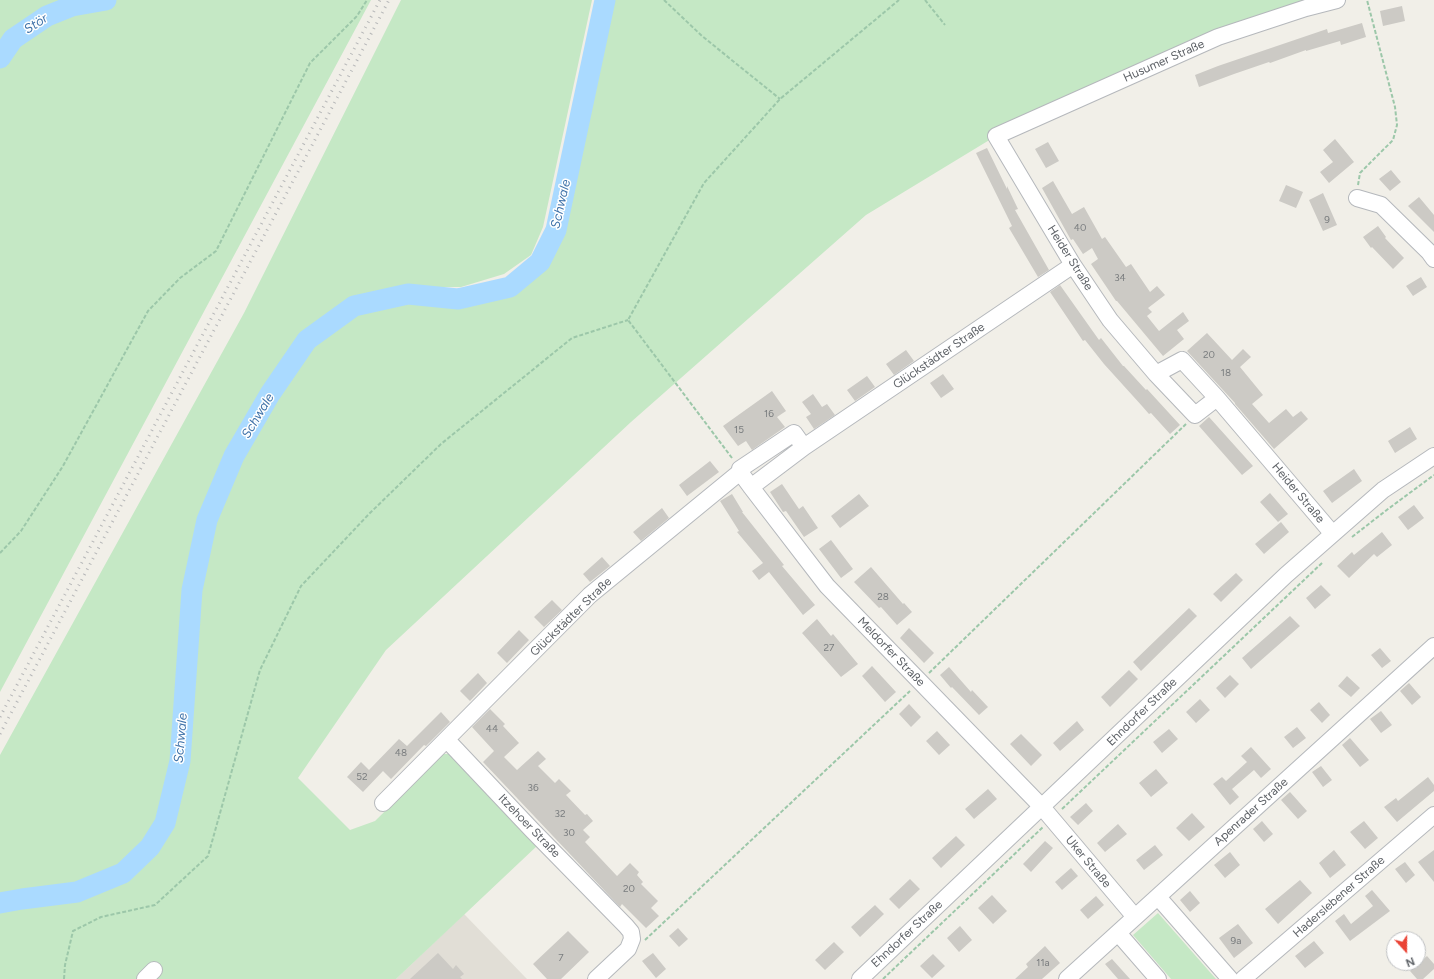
<!DOCTYPE html>
<html>
<head>
<meta charset="utf-8">
<style>
  body { margin:0 }
  #map { position:relative; width:1434px; height:979px; overflow:hidden; background:#f1efe8; font-family:Figtree,sans-serif }
  canvas { display:block }
  .north { position:absolute; left:1386px; top:931px; width:40px; height:40px; box-sizing:border-box; background:#fff; border:1px solid #bfc1c3; border-radius:50%; rotate:159deg; font-size:11px; font-weight:700; line-height:16px; text-align:center; color:#5f6368 }
  .north::after { content:''; display:block; margin:auto; width:14px; height:18px; background:#ea4335; clip-path:polygon(50% 0,100% 100%,50% 72%,0 100%) }
</style>
</head>
<body>
<div id="map">
<canvas width="1434" height="979"></canvas>
<div class="north">N</div>
</div>
<script>
const ctx = document.querySelector('canvas').getContext('2d');
ctx.lineJoin = 'round';
function paint(path, color) { ctx.fillStyle = color; ctx.fill(path, 'evenodd'); }
const toPath = rows => new Path2D(rows.map(r => 'M' + r).join(''));
function trace(path, color, width, dash) { ctx.strokeStyle = color; ctx.lineWidth = width; ctx.lineCap = dash ? 'butt' : 'round'; ctx.setLineDash(dash || []); ctx.stroke(path); }
function write(font, color, halo, rows, align = 'center') {
  ctx.font = font + ' Figtree,sans-serif'; ctx.lineWidth = 3; ctx.setLineDash([]); ctx.textBaseline = 'middle'; ctx.strokeStyle = halo; ctx.fillStyle = color; for (const [text, x, y, turn = 0] of rows) {
    ctx.save(); ctx.translate(x, y); ctx.rotate((+turn || 0) * Math.PI / 180); ctx.textAlign = isNaN(turn) ? turn : align; if (halo) ctx.strokeText(text, 0, 0); ctx.fillText(text, 0, 0); ctx.restore();
  }
}
paint(toPath([
  [464,914,527,979,396,979]
]), '#e1ded6');
paint(toPath([
  [0,0,371,0,0,692],
  [401,0,592,0,543,227,531,255,504,274,461,287,408,287,351,298,354,306,408,294,458,299,510,287,540,262,556,230,605,0,1337,0,1306,8,996,136,866,215,631,422,386,650,298,778,350,830,375,821,443,754,453,754,538,845,396,979,0,979,0,909,79,897,125,876,22,892,0,894,0,755,244,313],
  [1158,913,1216,979,1171,979,1133,935]
]), '#c5e8c5');
trace(toPath([
  [0,58,13,39,47,16,72,6,106,0],
  [0,903,22,899,77,892,123,873,150,847,165,823,180,761,192,590,207,520,234,456,270,394,307,340,354,306,408,294,458,299,510,287,540,262,556,230,605,0]
]), '#aadaff', 21);
paint(toPath([
  [1402,6,1405,21,1383,26,1380,11],
  [1362,23,1366,37,1341,45,1340,41,1306,51,1306,50,1270,63,1269,62,1234,74,1199,87,1195,75,1218,66,1327,29,1328,33],
  [1335,139,1354,162,1329,183,1320,172,1333,162,1323,150],
  [1048,142,1059,161,1046,168,1035,149],
  [987,148,1007,189,1007,186,1018,209,1015,210,1049,270,1038,277,1009,228,1012,226,976,153],
  [1391,170,1401,182,1390,191,1379,179],
  [1053,181,1072,214,1084,207,1102,239,1105,237,1126,267,1131,264,1150,292,1157,286,1165,295,1148,308,1152,312,1147,316,1159,331,1183,312,1189,321,1177,330,1184,339,1163,356,1117,301,1116,301,1091,264,1098,259,1092,248,1083,254,1073,239,1071,240,1042,188],
  [1286,185,1303,192,1296,208,1279,201],
  [1323,193,1337,225,1323,231,1309,200],
  [1419,197,1434,215,1434,232,1408,206],
  [1378,226,1386,237,1385,238,1404,258,1393,269,1372,247,1371,248,1363,237],
  [1421,277,1427,287,1413,296,1406,286],
  [1060,285,1099,340,1101,338,1123,366,1124,366,1146,390,1147,389,1180,425,1170,434,1151,413,1149,414,1142,406,1104,364,1085,340,1083,341,1050,292],
  [1207,333,1232,360,1243,349,1251,357,1240,367,1263,395,1252,404,1269,423,1286,409,1293,417,1301,411,1308,419,1274,449,1235,404,1235,403,1187,351],
  [906,350,914,361,894,375,886,364],
  [943,374,954,389,941,398,930,383],
  [867,376,875,387,855,401,847,390],
  [772,391,786,411,777,417,785,427,752,450,746,441,738,446,723,426],
  [813,394,822,407,827,404,835,415,814,429,806,417,811,414,802,402],
  [1209,417,1253,466,1242,475,1199,426],
  [1410,427,1417,439,1395,453,1388,441],
  [710,461,719,472,687,496,679,485],
  [1354,469,1362,481,1332,503,1323,491],
  [782,484,799,509,803,506,818,528,804,537,786,511,783,512,770,492],
  [1270,493,1288,514,1278,522,1260,502],
  [732,494,743,512,742,512,784,565,782,566,815,605,803,615,769,572,759,580,752,571,763,563,737,532,739,531,720,501],
  [859,494,869,506,840,528,831,516],
  [1414,505,1424,518,1408,530,1398,517],
  [662,508,669,518,641,541,633,532],
  [1281,522,1289,532,1264,554,1255,544],
  [1382,532,1392,545,1377,557,1374,554,1349,578,1337,566,1352,552,1354,555],
  [831,540,853,569,841,578,819,549],
  [602,557,610,566,590,582,583,574],
  [871,567,903,604,904,603,912,612,897,625,881,607,879,608,854,582],
  [1236,573,1243,580,1221,602,1213,594],
  [1321,585,1331,595,1315,609,1306,598],
  [552,600,562,610,544,627,534,617],
  [1189,608,1197,616,1141,671,1133,662],
  [1290,616,1300,626,1251,669,1242,658],
  [817,619,831,636,833,634,858,664,841,677,802,633],
  [909,628,934,653,924,663,900,638],
  [519,630,529,640,507,663,497,653],
  [1380,648,1391,661,1382,668,1371,655],
  [872,666,896,692,885,702,862,676],
  [949,667,971,692,972,690,988,707,979,715,952,687,951,688,940,675],
  [1129,670,1138,679,1110,707,1101,697],
  [478,673,487,683,470,701,460,691],
  [1230,675,1239,684,1225,698,1216,688],
  [1347,676,1360,688,1351,697,1338,686],
  [1409,683,1421,697,1412,705,1400,691],
  [1200,699,1210,710,1196,723,1186,712],
  [1319,702,1330,715,1322,723,1310,710],
  [909,704,921,717,911,727,899,714],
  [490,709,505,724,503,726,519,743,504,757,517,770,538,751,546,759,538,766,555,783,559,779,571,791,566,795,585,815,587,814,593,821,583,830,590,837,585,842,617,876,630,863,639,872,637,875,643,882,641,884,658,901,651,908,659,916,646,928,622,904,620,907,483,762,494,751,472,727],
  [1381,711,1392,725,1381,733,1370,719],
  [441,712,450,722,426,746,424,745,391,779,383,771,363,792,347,777,361,762,369,770,399,739,407,746],
  [1077,721,1084,730,1060,751,1053,743],
  [1297,727,1306,738,1293,748,1284,737],
  [1169,729,1178,739,1162,753,1153,742],
  [937,731,950,745,939,755,926,741],
  [1021,734,1042,755,1031,766,1010,744],
  [1350,738,1369,760,1360,767,1342,745],
  [1251,747,1271,769,1261,778,1254,770,1232,789,1239,797,1230,805,1213,784,1222,777,1226,781,1247,762,1241,756],
  [1321,766,1332,780,1323,787,1312,772],
  [1156,769,1168,783,1151,797,1139,783],
  [1428,777,1434,785,1434,791,1397,822,1384,807,1396,798,1398,801],
  [988,789,997,799,974,819,965,809],
  [1290,792,1307,811,1298,819,1281,800],
  [1086,803,1093,811,1078,825,1070,817],
  [1192,813,1205,827,1189,841,1176,828],
  [1262,821,1273,834,1264,842,1253,829],
  [1364,821,1378,838,1365,849,1350,832],
  [1118,824,1127,834,1105,852,1097,843],
  [956,836,965,845,941,868,932,858],
  [1045,841,1053,848,1031,872,1023,864],
  [1155,845,1163,855,1144,870,1136,860],
  [1334,850,1346,865,1330,878,1319,863],
  [1434,850,1434,882,1418,862],
  [1230,852,1240,865,1225,878,1214,865],
  [1405,862,1415,875,1406,883,1395,869],
  [1071,868,1078,876,1062,890,1055,882],
  [910,879,920,889,899,909,889,899],
  [1300,880,1312,893,1278,924,1265,909],
  [1372,890,1390,911,1350,941,1335,921,1344,914,1351,924,1373,906,1365,896],
  [1190,891,1200,903,1190,912,1180,900],
  [992,895,1007,911,993,924,978,908],
  [1096,896,1104,905,1088,919,1080,910],
  [875,905,884,914,860,937,851,927],
  [1238,924,1253,943,1234,958,1219,938],
  [960,926,972,940,959,952,947,938],
  [678,928,688,939,679,947,669,936],
  [568,931,589,952,561,979,547,979,533,964],
  [1314,941,1324,953,1305,968,1295,956],
  [834,942,844,952,825,970,815,960],
  [1045,946,1060,963,1042,979,1015,979,1028,967,1026,964],
  [438,953,453,969,456,965,464,974,460,977,462,979,410,979],
  [653,953,666,969,656,978,642,961],
  [933,954,945,966,932,978,920,966],
  [1427,956,1434,964,1434,969,1423,979,1417,979,1410,971],
  [1112,959,1130,979,1118,979,1105,964]
]), '#cccac5');
const minor = toPath([
  [1357,198,1381,205,1429,252,1434,259],
  [1156,374,1182,360,1217,398,1332,533],
  [1217,398,1195,415,1156,374,1110,320,1073,265,996,136,1218,37,1306,8,1337,0],
  [804,447,1073,265],
  [751,487,804,447,794,433,740,469,740,472,751,487,827,586,1042,807,1135,917],
  [447,740,532,830,626,926,631,932,632,939,628,949,596,979],
  [383,803,590,595,740,472],
  [1158,897,1230,979],
  [1118,933,1158,979],
  [145,979,154,970],
  [860,979,1286,575,1383,490,1434,456],
  [1067,979,1434,646],
  [1243,979,1434,815]
]);
trace(minor, '#b5b8bc', 18);
trace(toPath([
  [664,0,702,36,780,99],
  [925,0,945,25],
  [1358,185,1360,173,1393,140,1397,125,1395,107,1367,0],
  [732,458,628,320,704,183,780,99,899,0],
  [1352,537,1388,509,1434,475],
  [0,553,21,531,63,466,148,311,180,278,216,251,310,63,357,16,367,0],
  [929,673,1186,424],
  [1062,809,1323,562],
  [645,940,910,691],
  [64,979,65,965,73,931,101,917,155,905,208,856,260,670,301,586,369,514,441,444,572,338,628,320],
  [883,979,1043,827]
]), '#9cc7a9', 2, [4, 2]);
trace(minor, '#fff', 16);
trace(toPath([
  [0,717,380,0],
  [0,734,389,0]
]), '#b6b7b8', 3, [1, 5]);
write('10px', '#7a7d7f', null, [
  ["9",1327,220],
  ["40",1080,228],
  ["34",1120,278],
  ["20",1209,355],
  ["18",1226,373],
  ["16",769,414],
  ["15",739,430],
  ["28",883,597],
  ["27",829,648],
  ["44",492,729],
  ["48",401,753],
  ["52",362,777],
  ["36",533,788],
  ["32",560,814],
  ["30",569,833],
  ["20",629,889],
  ["9a",1236,941],
  ["7",561,958],
  ["11a",1043,963]
]);
write('12px', '#5f6368', '#fff', [
  ["Husumer Straße",1164,61,-24],
  ["Heider Straße",1070,258,58],
  ["Glückstädter Straße",939,356,-34],
  ["Heider Straße",1298,493,50],
  ["Glückstädter Straße",571,617,-44],
  ["Meldorfer Straße",891,652,46],
  ["Ehndorfer Straße",1142,712,-44],
  ["Apenrader Straße",1251,812,-42],
  ["Itzehoer Straße",529,826,46],
  ["Uker Straße",1088,862,50],
  ["Haderslebener Straße",1339,897,-41],
  ["Ehndorfer Straße",907,934,-43]
]);
write('italic 13px', '#4174aa', '#fff', [
  ["Stör",36,24,-33],
  ["Schwale",561,204,-77],
  ["Schwale",258,416,-59],
  ["Schwale",181,738,-85]
]);
</script>
</body>
</html>
